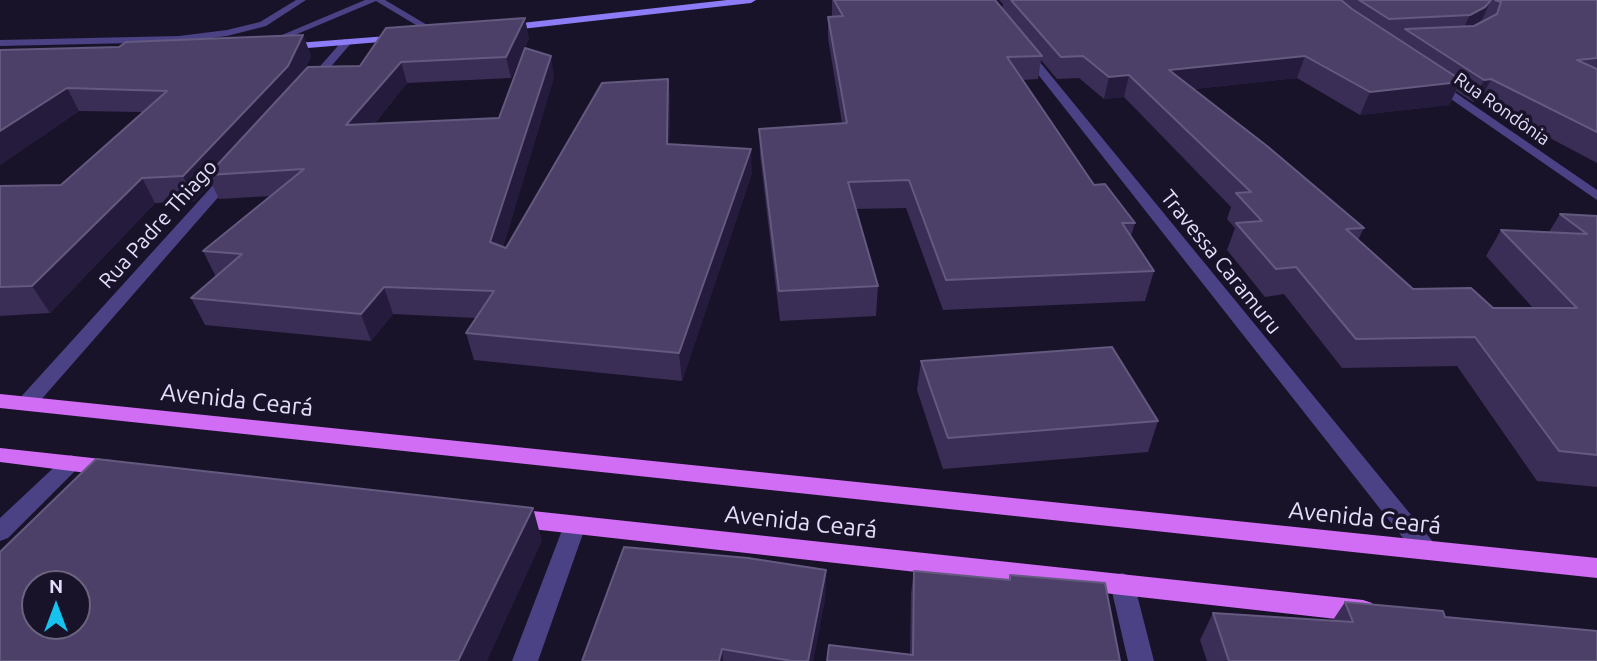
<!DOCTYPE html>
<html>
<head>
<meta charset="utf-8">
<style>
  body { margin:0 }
  #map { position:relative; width:1597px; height:661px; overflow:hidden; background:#191329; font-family:Ubuntu,sans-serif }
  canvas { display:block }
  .north { position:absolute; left:21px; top:570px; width:70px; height:70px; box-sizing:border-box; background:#191329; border:2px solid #6b647e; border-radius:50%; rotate:0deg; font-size:19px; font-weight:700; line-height:28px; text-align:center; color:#e5defd }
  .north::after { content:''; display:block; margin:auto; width:24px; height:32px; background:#18c2ee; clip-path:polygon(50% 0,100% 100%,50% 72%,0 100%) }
</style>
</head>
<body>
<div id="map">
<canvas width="1597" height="661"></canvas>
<div class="north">N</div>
</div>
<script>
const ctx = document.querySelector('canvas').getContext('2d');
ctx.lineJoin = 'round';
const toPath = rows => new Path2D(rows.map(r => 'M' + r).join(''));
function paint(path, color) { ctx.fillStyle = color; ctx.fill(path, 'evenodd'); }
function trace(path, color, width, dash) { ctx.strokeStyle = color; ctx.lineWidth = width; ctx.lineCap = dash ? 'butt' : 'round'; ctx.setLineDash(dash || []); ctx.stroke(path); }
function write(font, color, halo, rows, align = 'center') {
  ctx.font = font + ' Ubuntu,sans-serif'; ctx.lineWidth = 7; ctx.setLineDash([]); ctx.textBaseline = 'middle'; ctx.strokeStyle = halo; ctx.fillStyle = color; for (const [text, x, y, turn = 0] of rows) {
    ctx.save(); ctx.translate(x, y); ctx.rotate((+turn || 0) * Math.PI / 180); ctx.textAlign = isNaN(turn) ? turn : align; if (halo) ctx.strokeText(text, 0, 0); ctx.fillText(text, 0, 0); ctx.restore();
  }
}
paint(toPath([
  [296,0,306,0,266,26,227,36,179,42,0,46,0,40,179,36,227,30,260,22,296,0],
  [365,0,385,0,444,35,436,37,376,1,271,45,263,43,365,0]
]), '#4b4285');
paint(toPath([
  [344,39,353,41,315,85,307,85,307,81,344,39],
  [1022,50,1030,50,1434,543,1438,550,1434,557,1426,559,1418,557,1022,54,1022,50],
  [1432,82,1440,82,1597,190,1597,200,1432,86,1432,82],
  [230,171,235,172,235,178,33,409,19,409,16,404,19,399,225,172,230,171],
  [71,455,78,458,81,463,78,468,8,538,0,541,0,518,64,458,71,455],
  [575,516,583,519,586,525,538,661,512,661,564,525,567,519,575,516],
  [1122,573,1130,576,1134,583,1154,661,1128,661,1110,583,1114,576,1122,573]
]), '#4b4285');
paint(toPath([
  [727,0,756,0,751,3,504,31,499,28,504,25,727,0],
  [400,35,405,38,404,40,284,50,279,47,284,44,400,35]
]), '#8c7cf5');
paint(toPath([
  [0,394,1597,558,1597,578,0,408,0,394],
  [0,448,111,460,118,463,121,468,118,473,111,476,0,462,0,448],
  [514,509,1363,600,1372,603,1375,611,1372,619,1363,622,514,527,506,524,503,518,506,512,514,509]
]), '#d06df4');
paint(toPath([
  [832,0,995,0,1002,9,1003,4,999,0,1597,0,1597,163,1480,101,1473,102,1456,91,1449,105,1360,115,1297,78,1194,89,1364,228,1358,240,1413,289,1493,308,1533,308,1486,256,1501,230,1549,232,1560,214,1597,216,1597,487,1537,481,1457,366,1342,368,1284,294,1265,297,1227,250,1235,228,1227,219,1231,207,1124,97,1104,99,1079,78,1057,79,1041,60,1038,79,1022,80,1094,185,1135,223,1131,236,1154,271,1145,301,943,310,906,208,856,209,878,286,876,316,780,321,760,155,759,129,842,123,828,38,828,17,832,17],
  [303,35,311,56,304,71,360,66,529,38,511,78,407,83,374,124,499,118,554,77,503,247,506,248,668,79,670,101,669,144,752,173,682,381,474,360,466,333,476,318,393,314,371,341,205,325,191,298,216,277,203,251,271,196,219,199,211,182,194,201,155,203,50,313,0,316,0,186,61,185,142,112,79,111,0,165,0,50,119,47],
  [921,361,1158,421,1148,452,943,469,917,390],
  [826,570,825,599,813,661,582,661],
  [914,571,1009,580,1010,575,1120,661,910,655,911,593],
  [1345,602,1445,617,1597,661,1207,661,1200,640,1213,613,1333,620]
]), '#3a2d56');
paint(toPath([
  [1491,0,1483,18,1476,27,1460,35,1470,15],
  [525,18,529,38,511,78,506,57],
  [303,35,311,56,296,88,208,175,211,182,194,201,183,176],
  [551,56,554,77,497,268,490,242],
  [1305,56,1297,78,1164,92,1169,70],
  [401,62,407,83,354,148,346,125],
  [1129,75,1124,97,1104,99,1109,77],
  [668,79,670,101,669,167,667,144],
  [1491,79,1480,101,1473,102,1484,80],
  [1461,80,1449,105,1360,115,1370,92],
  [67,88,79,111,0,165,0,131],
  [751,149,752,173,682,381,679,353],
  [142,178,155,203,50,313,32,286],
  [384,287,393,314,371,341,361,314],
  [533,508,542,541,487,661,458,661],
  [826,570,825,599,813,661,808,661],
  [722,649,723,661,719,661]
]), '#251b3c');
const building = toPath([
  [834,0,995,0,1042,56,1007,57,1094,185,1105,184,1135,223,1122,223,1154,271,946,280,909,180,848,182,878,286,779,291,759,129,847,123,828,17,843,16,834,0],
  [1011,0,1341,0,1352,9,1461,80,1460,82,1370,92,1305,56,1169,70,1267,146,1364,228,1346,229,1413,289,1471,288,1493,308,1577,308,1501,230,1587,234,1560,214,1597,216,1597,455,1559,451,1475,337,1356,339,1296,267,1276,269,1236,223,1262,221,1236,193,1251,192,1129,75,1109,77,1083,56,1061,57,1011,0],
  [1359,0,1491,0,1485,7,1470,15,1389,19,1359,0],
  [1495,0,1597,0,1597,58,1577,60,1597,69,1597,132,1491,79,1484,80,1405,29,1474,26,1497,14,1501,2,1495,0],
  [525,18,506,57,401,62,346,125,499,118,525,48,551,56,490,242,506,248,602,83,668,79,667,144,751,149,679,353,466,333,494,291,384,287,361,314,191,298,242,254,203,251,304,169,208,175,308,67,360,66,386,28,525,18],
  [303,35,288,66,183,176,142,178,32,286,0,287,0,186,61,185,167,91,67,88,0,131,0,50,119,47,126,42,303,35],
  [1112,347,1158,421,948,438,921,361,1112,347],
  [96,459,533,508,458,661,0,661,0,552,96,459],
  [35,584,77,584,77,626,35,626,35,584],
  [624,547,748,558,826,570,808,661,792,661,722,649,719,661,582,661,624,547],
  [914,571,1010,580,1010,575,1105,583,1120,661,827,661,829,645,913,655,914,571],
  [1345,602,1443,611,1445,617,1597,631,1597,661,1229,661,1213,613,1353,622,1345,602]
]);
paint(building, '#4c4068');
trace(building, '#64597f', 2);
write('18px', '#e5defd', '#191329', [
  ["Rua Rondônia",1502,109,35]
]);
write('21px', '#e5defd', '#191329', [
  ["Rua Padre Thiago",158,224,-48],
  ["Travessa Caramuru",1221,262,51]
]);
write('24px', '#e5defd', '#191329', [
  ["Avenida Ceará",237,400,6],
  ["Avenida Ceará",1365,518,6],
  ["Avenida Ceará",801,522,6]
]);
</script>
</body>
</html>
